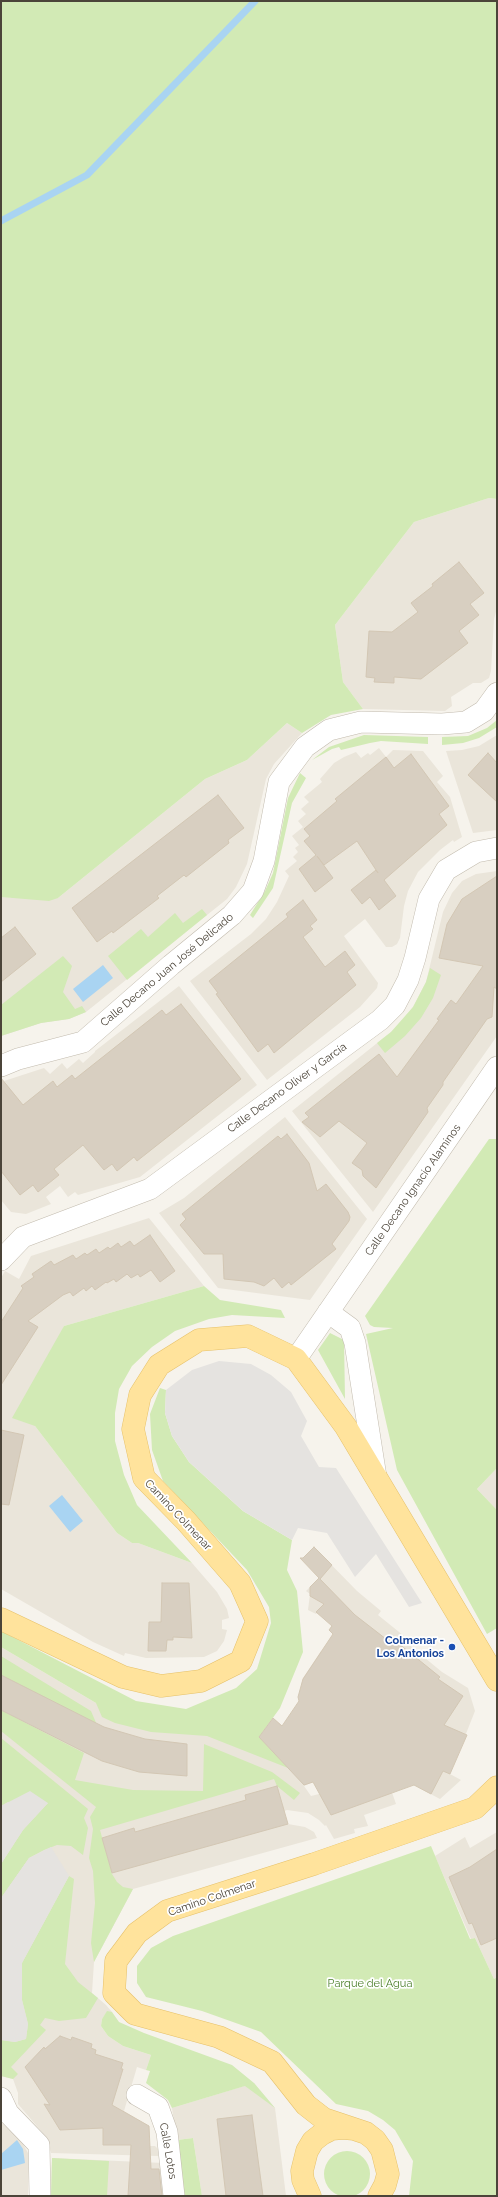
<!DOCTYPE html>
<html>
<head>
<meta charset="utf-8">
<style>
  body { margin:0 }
  #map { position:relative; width:498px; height:2197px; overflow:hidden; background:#f6f3ec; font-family:Raleway,sans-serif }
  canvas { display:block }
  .frame { position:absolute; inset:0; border:2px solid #4b4439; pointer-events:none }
</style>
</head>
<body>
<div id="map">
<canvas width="498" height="2197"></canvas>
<div class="frame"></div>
</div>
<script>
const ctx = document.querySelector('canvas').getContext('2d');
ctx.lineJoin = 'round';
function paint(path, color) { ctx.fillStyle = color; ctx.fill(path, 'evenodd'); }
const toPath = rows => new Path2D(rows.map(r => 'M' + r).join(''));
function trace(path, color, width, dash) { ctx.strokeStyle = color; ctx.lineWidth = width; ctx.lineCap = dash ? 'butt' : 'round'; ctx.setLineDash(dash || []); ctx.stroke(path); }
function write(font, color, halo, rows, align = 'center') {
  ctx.font = font + ' Raleway,sans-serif'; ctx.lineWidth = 3.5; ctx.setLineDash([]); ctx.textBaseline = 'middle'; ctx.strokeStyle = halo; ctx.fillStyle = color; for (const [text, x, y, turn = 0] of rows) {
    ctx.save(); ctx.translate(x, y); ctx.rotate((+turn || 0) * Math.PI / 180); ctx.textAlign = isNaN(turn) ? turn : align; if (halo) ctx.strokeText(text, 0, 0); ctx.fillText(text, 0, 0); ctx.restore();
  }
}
paint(toPath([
  [489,498,497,499,497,608,494,619,491,671,489,678,481,683,473,683,451,697,452,706,445,711,363,709,343,682,335,625,414,522],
  [287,723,302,733,274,764,266,779,247,864,236,887,227,899,86,1012,69,1019,41,1023,1,1036,1,897,58,898,205,779,247,760],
  [497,735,497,830,473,833,446,751,462,750,479,746],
  [379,748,386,757,393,750,423,751,443,776,437,782,450,797,462,837,454,842,453,840,440,850,418,872,408,891,404,906,400,938,397,944,392,947,386,947,365,919,344,936,378,983,377,988,360,1007,267,1080,190,981,251,934,266,919,277,902,289,876,285,871,297,861,293,857,298,852,295,848,299,845,292,836,303,827,298,821,306,814,301,809,309,802,304,797,322,782,320,779,334,763,344,757,356,752,361,758,368,753,370,755],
  [497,871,497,1036,373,1212,292,1111,391,1032,402,1021,413,1007,426,982,443,912,452,893,462,881,476,874],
  [179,986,257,1085,140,1177,78,1195,75,1192,68,1197,60,1186,46,1197,51,1204,26,1214,11,1212,1,1200,1,1086,5,1083,4,1081,44,1068,50,1074,62,1063,67,1069,79,1059,83,1063,95,1052,95,1051],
  [285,1117,367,1219,310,1300,218,1288,159,1213,184,1198],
  [149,1218,204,1286,64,1326,35,1426,117,1533,132,1543,138,1543,192,1563,217,1592,227,1609,229,1618,222,1620,222,1629,227,1630,224,1641,217,1651,204,1657,146,1658,125,1653,124,1656,93,1642,1,1589,1,1278,5,1271,19,1279,31,1256],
  [497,1468,497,1510,477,1489],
  [314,1547,357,1591,381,1611,378,1615,404,1636,402,1639,442,1672,468,1688,475,1711,450,1774,461,1780,440,1799,391,1773,386,1775,396,1804,364,1815,368,1826,354,1829,355,1833,334,1839,326,1825,325,1826,319,1820,308,1813,287,1810,284,1811,288,1824,305,1827,314,1832,317,1838,133,1889,94,1962,92,1993,106,2005,112,2012,107,2012,102,2019,101,2026,108,2036,123,2046,151,2055,146,2070,137,2067,124,2111,149,2126,150,2146,155,2146,159,2150,158,2156,51,2153,47,2138,18,2104,18,2093,13,2079,1,2076,1,1647,96,1703,259,1737,273,1718,285,1728,299,1701,298,1697,303,1678,321,1651,341,1666,340,1640,329,1630,332,1625,317,1613,316,1614,308,1610,310,1594,306,1591,319,1578,302,1559],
  [334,1773,338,1785,319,1794,311,1796,304,1786],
  [497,1832,497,1977,494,1979,475,1938,471,1939,435,1856,465,1837,470,1848],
  [254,2083,275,2108,286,2196,202,2196,193,2138,177,2140,172,2108],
  [1,2123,19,2137,28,2153,28,2196,1,2196],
  [52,2158,163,2163,162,2188,168,2188,168,2196,51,2196]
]), '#eae5da');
paint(toPath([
  [1,1,497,1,497,499,489,498,414,522,335,625,343,682,363,709,331,715,302,733,287,723,247,760,205,779,58,898,49,901,1,897],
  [497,720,497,727,479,738,463,743,442,745,442,737,468,736,487,728],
  [364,735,428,737,428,744,381,741,370,743,341,750,339,747,332,749,312,760,329,747],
  [300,773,306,778,292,803,273,888,253,918,250,915,265,891,273,873,288,798],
  [202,909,207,915,127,980,108,956,141,929,148,937,175,913,183,923],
  [63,956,72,966,63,992,75,1009,82,1006,86,1012,69,1019,41,1023,1,1036,1,1005],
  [430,968,441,975,433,998,421,1018,405,1036,385,1053,377,1043,391,1032,413,1007,426,982],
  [489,1139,497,1139,497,1468,477,1489,497,1510,497,1628,487,1634,397,1470,366,1334,393,1328,374,1327,370,1325,365,1316],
  [204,1286,220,1300,281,1310,285,1318,232,1315,209,1319,175,1331,152,1347,132,1366,119,1389,115,1413,115,1441,124,1475,137,1505,192,1563,138,1543,132,1543,117,1533,35,1426,12,1418,64,1326],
  [330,1333,344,1340,345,1399,318,1350],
  [160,1388,166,1390,165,1413,172,1436,189,1462,243,1511,292,1540,287,1570,297,1591,303,1652,280,1708,259,1737,288,1768,207,1736,151,1732,115,1723,102,1717,96,1703,1,1647,1,1631,136,1701,186,1709,236,1688,257,1669,271,1623,269,1607,247,1570,163,1481,152,1450,150,1414],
  [1,1656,91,1711,97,1725,1,1675],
  [1,1710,84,1753,75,1780,133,1790,203,1791,204,1744,272,1772,300,1793,294,1800,277,1786,274,1779,100,1830,112,1874,117,1882,123,1887,133,1889,94,1962,91,1943,95,1903,93,1871,89,1858,93,1829,90,1817,96,1807,1,1731],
  [1,1738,88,1809,84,1818,88,1828,83,1855,71,1846,57,1845,44,1850,29,1858,1,1898,1,1864,23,1830,48,1803,8,1802,1,1806],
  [431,1846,470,1939,475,1938,494,1979,497,1977,497,2196,409,2196,413,2161,395,2130,383,2120,368,2111,336,2104,261,2032,202,2011,146,1997,137,1983,137,1966,151,1948,173,1936],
  [69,1876,74,1879,65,1964,78,1982,98,1998,86,2018,59,2021,45,2018,40,2025,46,2030,11,2067,18,2074,13,2079,1,2076,1,2040,15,2042,26,2039,28,2024,22,2000,22,1963],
  [107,2011,112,2012,119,2022,144,2033,232,2065,254,2083,275,2108,245,2086,172,2108,168,2100,146,2083,150,2071,146,2070,151,2055,123,2046,108,2036,101,2026,102,2019],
  [193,2138,202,2196,180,2196,177,2140],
  '324 2174a23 23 0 1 1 46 0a23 23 0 1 1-46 0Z',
  [52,2158,109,2161,107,2196,51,2196]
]), '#d2eab5');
paint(toPath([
  [219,1361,251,1364,271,1375,291,1392,307,1421,301,1436,319,1467,336,1468,422,1603,409,1607,376,1554,355,1577,327,1533,298,1528,292,1540,243,1511,189,1462,172,1436,165,1413,166,1390,192,1370],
  [30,1791,48,1803,23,1830,1,1864,1,1806],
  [51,1847,69,1876,22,1963,22,2000,28,2024,26,2039,15,2042,1,2040,1,1898,29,1858]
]), '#e5e3e0');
paint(toPath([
  [103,965,113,978,83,1002,73,989],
  [62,1495,83,1521,70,1532,49,1506],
  [17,2140,23,2149,25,2163,1,2170,1,2154]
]), '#a9d4f2');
trace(toPath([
  [1,221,87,175,255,1]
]), '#a9d4f2', 7);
const building = toPath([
  [459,562,484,593,470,604,479,615,459,631,468,643,421,679,394,677,394,683,374,682,375,678,366,677,369,631,392,632,418,612,411,603,433,586,432,584,459,562],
  [488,753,497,763,497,802,468,775,488,753],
  [411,754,449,806,439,814,447,825,384,880,396,896,379,910,370,897,362,904,351,890,376,870,378,873,357,841,324,865,317,856,333,878,315,892,299,869,316,855,304,841,310,836,304,829,337,801,335,799,386,757,394,768,411,754],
  [218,795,244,828,228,840,229,843,186,877,184,875,157,896,159,898,113,933,112,931,97,942,72,908,218,795],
  [497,876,497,989,494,987,492,1017,487,1019,443,1082,443,1085,427,1108,428,1112,376,1188,363,1176,362,1170,352,1163,367,1143,339,1121,320,1137,302,1122,309,1117,305,1113,379,1054,397,1077,439,1020,437,1019,451,1000,456,1004,483,966,439,958,447,924,462,899,497,876],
  [303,900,317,920,310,926,313,929,303,937,325,967,345,951,355,965,347,972,356,985,274,1053,268,1044,258,1052,216,994,218,993,209,981,288,917,286,914,303,900],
  [15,927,36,954,1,982,1,938,15,927],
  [181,1004,241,1079,137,1161,134,1157,117,1171,112,1164,104,1170,83,1145,54,1169,59,1175,38,1192,33,1185,20,1195,1,1171,1,1078,23,1105,53,1081,57,1087,72,1075,75,1079,162,1010,166,1015,181,1004],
  [287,1134,309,1163,317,1191,326,1184,348,1212,350,1217,349,1221,332,1244,336,1249,291,1285,289,1282,282,1288,274,1278,264,1286,254,1282,224,1279,223,1254,204,1254,180,1225,186,1219,182,1214,278,1136,281,1139,287,1134],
  [150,1235,175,1271,160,1282,151,1270,140,1277,138,1274,131,1278,127,1274,116,1282,114,1279,107,1283,106,1282,95,1290,92,1286,86,1291,84,1288,73,1296,70,1292,63,1295,28,1321,38,1327,1,1385,1,1322,23,1288,21,1286,34,1277,32,1274,51,1261,54,1265,73,1255,76,1259,85,1253,87,1255,96,1249,99,1253,108,1247,110,1249,118,1243,121,1247,130,1241,134,1246,150,1235],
  [1,1430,24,1435,9,1505,1,1504,1,1430],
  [314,1547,332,1565,320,1579,355,1615,386,1639,388,1635,440,1677,438,1679,463,1696,444,1725,467,1735,450,1774,443,1771,431,1794,414,1785,331,1815,313,1782,304,1785,259,1737,273,1718,282,1726,299,1701,298,1697,303,1679,333,1634,329,1630,332,1626,316,1612,324,1604,310,1596,310,1587,319,1578,300,1558,303,1558,314,1547],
  [162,1583,189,1583,192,1638,173,1637,173,1640,167,1640,166,1651,148,1651,149,1622,161,1622,162,1583],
  [1,1675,104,1727,145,1739,187,1744,187,1776,139,1772,102,1761,1,1710,1,1675],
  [277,1786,288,1824,112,1873,102,1838,134,1828,135,1832,246,1800,245,1795,277,1786],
  [497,1849,497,1938,481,1945,472,1923,469,1924,449,1877,470,1867,497,1849],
  [60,2036,71,2040,72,2037,92,2044,91,2048,96,2050,95,2054,123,2063,121,2069,123,2069,112,2105,149,2126,151,2169,159,2169,162,2196,128,2196,131,2145,103,2145,103,2128,60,2130,44,2104,50,2105,25,2067,44,2047,45,2049,60,2036],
  [252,2115,263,2196,226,2196,217,2119,252,2115]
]);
paint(building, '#d8cfc1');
trace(building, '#d3c7b4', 1);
const minor = toPath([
  [1,1066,18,1059,83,1042,171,965,232,915,253,891,264,861,279,782,305,747,329,730,361,722,442,724,466,722,484,711,497,693],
  [1,1260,23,1237,150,1189,380,1020,395,1005,408,980,415,958,429,899,446,870,476,852,497,848],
  [328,1312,350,1328,355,1343,376,1477],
  [296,1359,497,1067],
  [137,2095,158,2107,167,2132,174,2196],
  [1,2098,8,2113,39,2145,40,2196]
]);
const major = toPath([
  [1,1619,123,1677,161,1686,201,1681,241,1661,257,1621,240,1583,186,1521,144,1478,133,1429,140,1395,159,1365,199,1340,248,1336,296,1359,346,1427,497,1680],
  [354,2129,324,2119,306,2105,272,2062,219,2037,135,2014,114,1993,116,1961,137,1933,167,1911,314,1864,475,1808,497,1787],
  [310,2196,303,2180,302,2171,307,2151,313,2141,322,2134,332,2129,343,2128,354,2129,366,2133,375,2140,382,2150,388,2174,385,2185,379,2196]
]);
trace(minor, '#c2bbae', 22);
trace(major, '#e6c16a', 23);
trace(minor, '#fff', 21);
trace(major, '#ffe39c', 22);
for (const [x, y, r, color] of [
  [452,1647,4,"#1a4fb4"]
]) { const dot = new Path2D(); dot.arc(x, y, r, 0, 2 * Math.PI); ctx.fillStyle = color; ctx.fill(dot); trace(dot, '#fff', 1.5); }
write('11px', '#4b4439', '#fff', [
  ["Calle Decano Juan José Delicado",167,970,-40],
  ["Calle Decano Oliver y García",287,1088,-36],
  ["Calle Decano Ignacio Alaminos",413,1190,-55],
  ["Camino Colmenar",178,1515,47],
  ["Camino Colmenar",212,1898,-19],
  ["Calle Lotos",168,2151,80]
]);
write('bold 11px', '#164399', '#fff', [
  ["Colmenar -",444,1641],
  ["Los Antonios",444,1654]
], 'right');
write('11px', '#4a7f2a', '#fff', [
  ["Parque del Agua",370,1984]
]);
</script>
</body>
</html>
